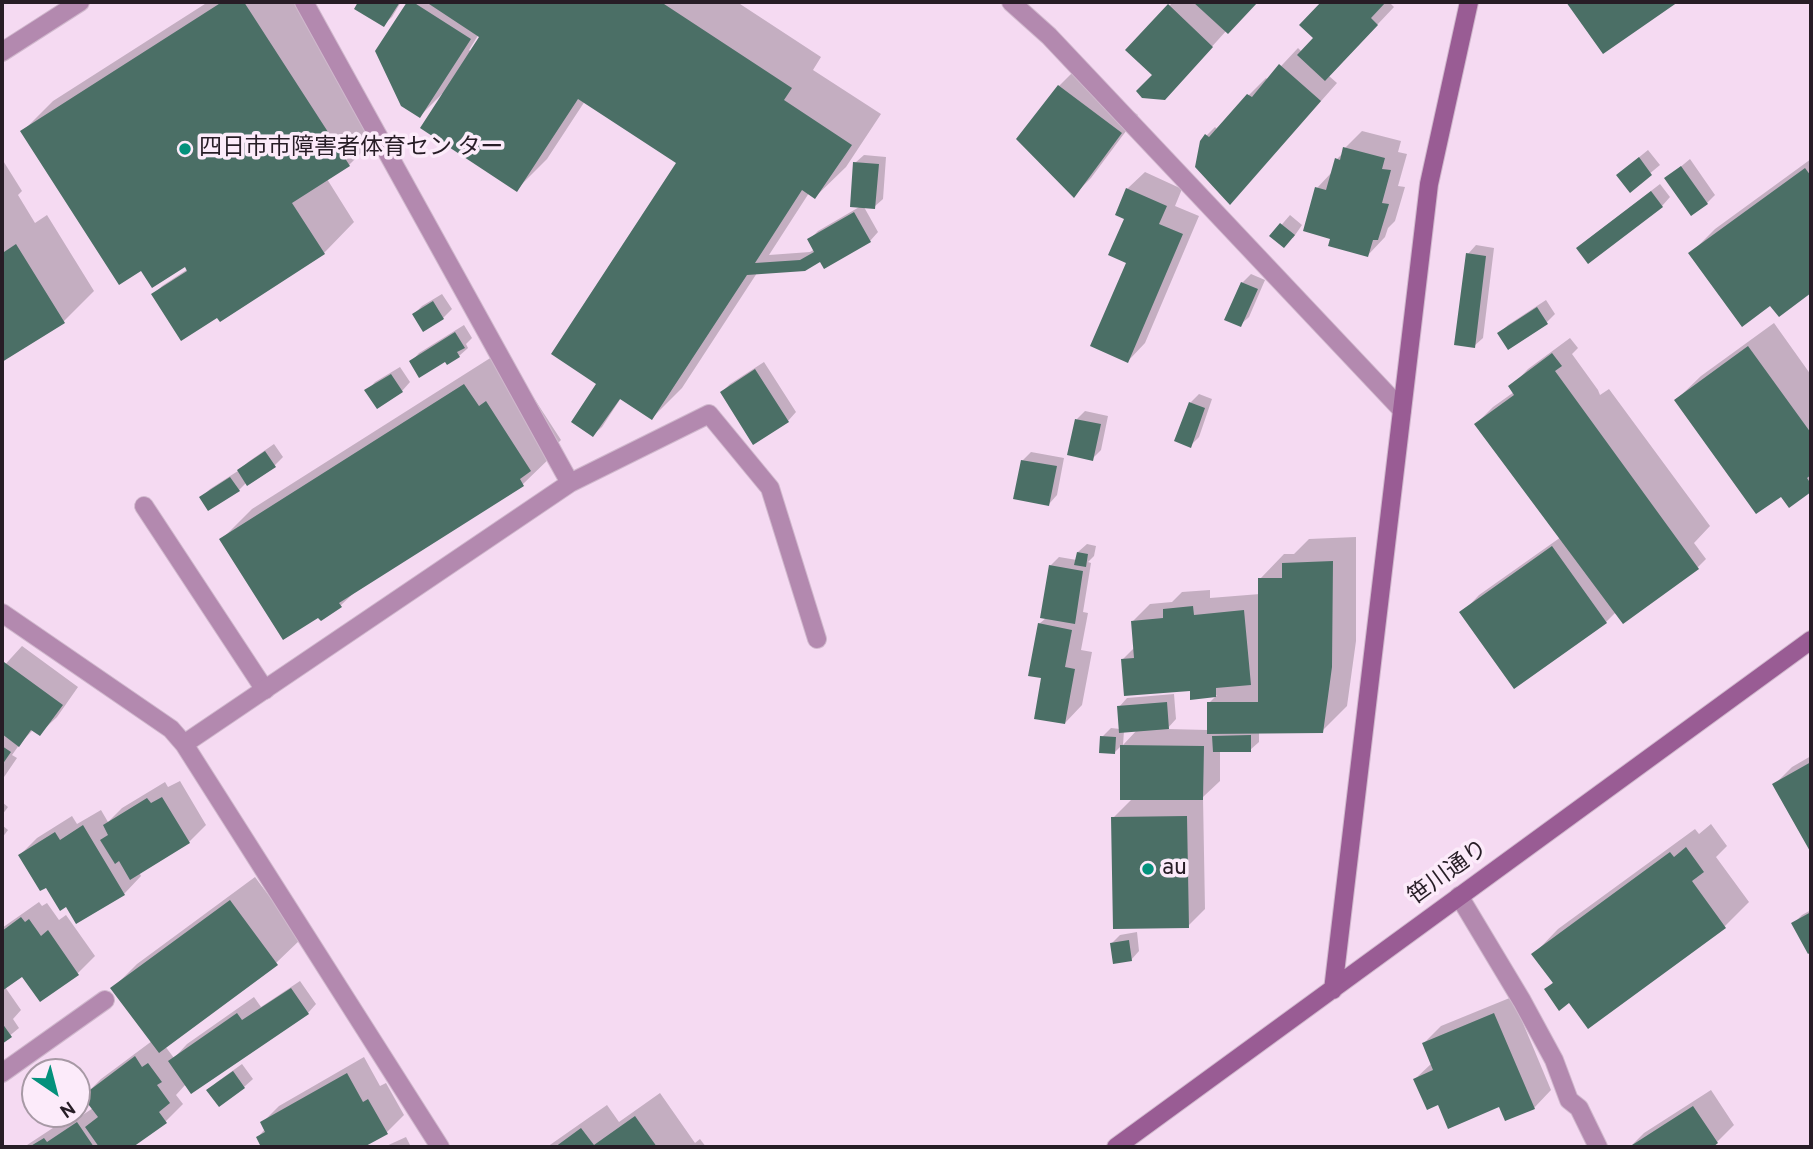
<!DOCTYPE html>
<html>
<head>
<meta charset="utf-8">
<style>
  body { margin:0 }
  #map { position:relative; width:1813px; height:1149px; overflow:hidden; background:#f5daf2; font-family:Overpass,sans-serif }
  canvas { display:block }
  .frame { position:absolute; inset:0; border:4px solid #271d26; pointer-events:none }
  .north { position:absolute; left:21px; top:1058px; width:70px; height:70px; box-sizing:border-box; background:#fcebfa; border:2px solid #a799a5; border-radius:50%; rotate:145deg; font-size:19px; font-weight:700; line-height:28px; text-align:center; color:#271d26 }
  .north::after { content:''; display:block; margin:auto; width:24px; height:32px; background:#04917c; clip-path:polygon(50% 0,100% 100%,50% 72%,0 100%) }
</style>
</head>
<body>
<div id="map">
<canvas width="1813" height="1149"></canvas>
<div class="frame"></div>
<div class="north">N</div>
</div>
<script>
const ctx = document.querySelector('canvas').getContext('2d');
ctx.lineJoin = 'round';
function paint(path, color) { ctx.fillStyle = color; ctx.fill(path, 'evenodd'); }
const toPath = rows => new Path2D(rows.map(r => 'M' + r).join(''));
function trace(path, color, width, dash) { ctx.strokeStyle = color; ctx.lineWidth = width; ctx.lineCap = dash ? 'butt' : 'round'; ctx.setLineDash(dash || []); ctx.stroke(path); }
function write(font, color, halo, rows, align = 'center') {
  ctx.font = font + ' Overpass,"Noto Sans JP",sans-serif'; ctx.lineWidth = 7; ctx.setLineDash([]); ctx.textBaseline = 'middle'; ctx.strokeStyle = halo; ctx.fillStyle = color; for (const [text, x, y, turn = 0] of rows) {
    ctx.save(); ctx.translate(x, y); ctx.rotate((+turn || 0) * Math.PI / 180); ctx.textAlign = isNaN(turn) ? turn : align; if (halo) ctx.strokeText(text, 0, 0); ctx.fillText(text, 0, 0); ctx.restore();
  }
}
paint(toPath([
  [208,2,294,2,379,135,349,165,327,179,354,222,324,253,217,315,153,295,162,286,188,269,185,264,141,268,22,132,53,101],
  [361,2,401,2,392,17,383,25,356,9],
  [409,2,737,2,821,57,813,70,881,114,846,167,815,197,809,193,769,255,810,252,815,249,809,240,818,231,861,206,855,163,864,155,886,157,883,199,874,207,864,207,878,232,870,241,820,260,757,273,682,388,652,418,621,398,602,427,593,435,599,383,678,163,585,101,547,159,517,189,442,94,420,116,377,51],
  [479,34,482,36,472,52,469,50],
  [1173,2,1257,2,1227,30,1188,73,1155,75,1128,50],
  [1323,2,1389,2,1394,7,1329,76,1337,83,1276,152,1201,141,1215,127,1218,130,1249,95,1266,78,1268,80,1298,48,1302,52,1315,38,1302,24],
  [1568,2,1675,2,1604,51],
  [1076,69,1138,115,1091,178,1074,195,1059,86],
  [1362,131,1401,141,1398,152,1407,154,1398,186,1405,187,1395,221,1388,228,1385,237,1368,255,1332,238,1317,188,1333,171,1337,159,1344,152,1345,148],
  [1648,150,1660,165,1630,190,1627,167],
  [2,159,22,191,18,195,35,223,47,215,94,291,64,321,2,360],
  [1690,159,1715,195,1707,203,1666,179],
  [1811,159,1811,291,1779,314,1771,304,1690,254,1715,229],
  [1145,172,1182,189,1175,206,1199,216,1145,343,1128,361,1126,218,1127,189],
  [1660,184,1670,197,1662,206,1587,240],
  [1290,215,1302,225,1293,238,1272,236],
  [1476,245,1494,248,1483,338,1474,346,1468,254],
  [1251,274,1265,280,1249,317,1240,325,1242,283],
  [442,294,452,309,443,318,423,330,414,314,422,306],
  [1546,300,1555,314,1547,322,1500,333,1508,325],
  [1774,323,1811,375,1811,490,1789,505,1781,494,1676,400,1701,376],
  [464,325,472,338,466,344,468,348,459,356,445,360,411,362,419,353],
  [1570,338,1578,348,1572,354,1598,390,1600,395,1609,389,1710,526,1694,543,1706,559,1698,567,1616,612,1606,622,1462,613,1479,595,1561,537,1476,424,1493,407,1514,392,1511,387,1528,369],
  [495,355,517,372,561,440,551,450,554,454,523,484,357,590,340,606,221,540,252,509],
  [764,362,796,412,788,421,722,392,730,384],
  [400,367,410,382,402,391,367,391,375,382],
  [1199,394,1212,399,1199,437,1190,446,1190,403],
  [1085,411,1108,416,1101,450,1092,459,1077,419],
  [274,444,283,457,274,466,247,482,239,490,202,497,210,489,241,469,248,462],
  [1031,452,1064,458,1057,495,1049,504,1022,461],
  [1356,537,1356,641,1347,706,1322,731,1259,731,1259,742,1250,750,1220,750,1220,781,1203,797,1205,909,1188,926,1113,818,1133,798,1122,745,1114,753,1102,737,1111,728,1120,729,1119,707,1127,698,1174,694,1176,719,1167,729,1208,730,1209,703,1217,695,1192,698,1192,689,1123,659,1135,647,1133,621,1150,604,1172,602,1182,592,1210,590,1210,598,1260,594,1260,579,1284,554,1294,554,1309,539],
  [1137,730,1123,745,1124,731],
  [1087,544,1096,546,1094,556,1088,562,1091,563,1083,612,1088,613,1081,650,1092,652,1082,705,1065,723,1043,677,1039,624,1046,618,1050,566,1059,557,1077,560,1078,552],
  [22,646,78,687,57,717,39,734,33,730,22,741,12,755,17,758,2,780,2,668],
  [1811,756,1811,850,1775,784,1792,767],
  [180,781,206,825,189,842,139,872,141,876,124,894,77,922,66,904,46,886,20,855,37,838,72,816,77,824,101,810,108,822,122,808,165,782,168,787],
  [2,802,8,807,2,815],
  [1711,824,1727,846,1716,857,1749,902,1725,926,1589,1027,1569,1000,1546,990,1554,981,1534,954,1558,929,1695,829,1699,834],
  [2,825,8,830,2,838],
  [255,877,301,939,276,963,165,1046,174,1058,187,1044,254,997,261,1007,300,981,316,1004,308,1013,186,1084,176,1095,183,1104,166,1121,130,1147,24,1147,62,1122,65,1127,93,1108,84,1096,101,1079,152,1041,113,988,137,964],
  [39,902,42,906,47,903,59,920,66,915,95,956,78,973,41,999,22,974,5,987,21,1010,13,1019,19,1028,2,1042,2,928],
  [1811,910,1811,950,1808,952,1793,924,1802,915],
  [1137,932,1139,951,1131,960,1112,943,1120,935],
  [1512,997,1551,1090,1534,1108,1439,1103,1415,1079,1432,1063,1424,1043,1441,1026],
  [364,1057,380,1086,386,1083,404,1115,387,1132,360,1147,263,1147,258,1137,265,1129,262,1123,279,1106],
  [242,1064,253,1079,244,1087,209,1090,217,1082],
  [1711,1090,1734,1125,1717,1142,1709,1147,1630,1147,1644,1133],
  [660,1093,695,1143,700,1139,706,1147,547,1147,607,1105,619,1122],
  [406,1137,411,1147,384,1147]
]), '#0003');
paint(toPath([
  [222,2,244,2,350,166,292,203,325,254,220,322,217,318,181,341,151,294,187,271,185,267,152,288,141,271,119,285,20,131],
  [358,2,400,2,384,27,354,9],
  [407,2,413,2,471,39,420,118,401,106,375,51],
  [426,2,661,2,792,88,784,100,852,145,815,199,802,190,755,263,800,260,814,252,807,239,854,212,871,242,824,269,820,262,805,271,747,275,652,420,620,399,593,437,571,422,596,384,551,354,676,163,578,99,517,192,420,128,479,37],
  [1193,2,1258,2,1228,34],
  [1321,2,1386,2,1371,18,1378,25,1325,81,1297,55,1313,38,1299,25],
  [1566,2,1678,2,1603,54],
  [1168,4,1213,47,1165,100,1142,98,1136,91,1152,75,1125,50],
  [1279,64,1321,101,1230,205,1195,167,1200,141,1205,134,1209,137,1247,94,1252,97],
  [1058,85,1122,133,1074,198,1016,139],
  [1343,147,1385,158,1382,169,1391,170,1382,203,1389,204,1378,240,1373,240,1368,257,1328,246,1330,239,1303,231,1315,187,1326,190,1335,158,1340,160],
  [1639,157,1652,175,1630,193,1616,175],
  [853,162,879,164,875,209,850,207],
  [1681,166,1708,204,1691,216,1664,178],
  [1805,168,1811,176,1811,293,1779,317,1770,306,1742,327,1688,253],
  [1126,188,1167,206,1159,224,1183,234,1128,363,1090,346,1126,263,1108,255,1124,219,1115,215],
  [1651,191,1663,207,1588,264,1576,248],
  [1280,223,1295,235,1284,248,1269,236],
  [16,244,65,323,2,362,2,248,4,252],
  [1466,253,1486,256,1475,348,1454,345],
  [1241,282,1258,289,1241,327,1224,320],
  [433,301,444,319,423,332,412,314],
  [1537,307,1548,324,1508,350,1497,333],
  [455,332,465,348,457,352,460,357,447,365,445,362,419,378,409,361],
  [1748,346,1811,433,1811,475,1807,478,1811,484,1811,492,1789,508,1781,497,1756,514,1674,400],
  [1552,353,1562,366,1555,371,1699,569,1623,624,1474,424,1514,395,1508,386],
  [755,369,789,422,753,445,720,392],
  [391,374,403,392,377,409,364,390],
  [464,384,479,406,486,401,531,471,520,479,524,486,339,603,342,607,321,621,318,618,283,640,219,539],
  [1189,402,1205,408,1191,448,1174,441],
  [1075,419,1101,424,1093,461,1067,455],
  [265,451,276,467,247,486,237,470],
  [1021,460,1057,466,1049,506,1013,499],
  [230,477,240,491,208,511,199,497],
  [1552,546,1607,623,1514,689,1459,612],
  [1077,552,1088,554,1086,567,1074,565],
  [1333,561,1332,667,1323,733,1207,734,1207,702,1258,702,1258,578,1282,578,1282,563],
  [1049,565,1083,571,1075,624,1040,618],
  [1193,606,1194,615,1244,610,1251,685,1216,688,1216,697,1190,700,1190,691,1124,696,1121,659,1134,658,1131,621,1163,618,1163,609],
  [1038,623,1072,630,1065,667,1075,669,1065,724,1034,719,1041,678,1028,676],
  [4,662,63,705,40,736,31,730,19,747,2,734,2,665],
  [1167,702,1169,729,1119,733,1117,706],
  [1251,735,1251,752,1213,752,1212,736],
  [1100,736,1116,737,1115,754,1099,753],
  [1120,745,1204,746,1203,800,1120,800],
  [2,746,11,752,2,765],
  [1811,762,1811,853,1772,784],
  [162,797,190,843,130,880,119,861,115,864,100,840,108,835,103,825,147,798,151,803],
  [1187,816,1189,928,1113,929,1111,817],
  [83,825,125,895,76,924,66,907,60,911,46,888,40,891,18,855,55,832,60,840],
  [1686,847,1704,872,1692,881,1726,928,1588,1029,1569,1003,1559,1011,1544,989,1553,983,1531,954,1670,852,1674,857],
  [230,900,278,965,159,1053,110,988],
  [1811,912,1811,952,1808,954,1791,923],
  [21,917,25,922,29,919,41,936,48,930,79,975,40,1002,22,977,2,991,2,931],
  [1129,940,1132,961,1113,964,1110,943],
  [291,988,309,1014,191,1094,168,1061,237,1013,242,1020],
  [1494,1013,1535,1109,1505,1121,1499,1107,1448,1129,1438,1105,1427,1110,1413,1079,1433,1070,1422,1043],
  [2,1023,12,1037,2,1044],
  [135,1056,142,1067,148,1063,162,1082,157,1085,170,1103,159,1112,167,1123,133,1147,99,1147,85,1127,98,1117,82,1096],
  [233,1071,245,1088,219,1107,206,1090],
  [347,1073,363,1102,368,1099,388,1134,364,1147,261,1147,256,1137,265,1132,260,1122],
  [1693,1106,1718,1143,1713,1147,1629,1147],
  [635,1116,657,1147,555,1147,581,1128,594,1145],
  [77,1122,94,1147,29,1147,44,1138,47,1142]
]), '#4b6f66');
const lane = toPath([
  [144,506,265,690]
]);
const street = toPath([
  [1011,2,1049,36,1402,410],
  [2,52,80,2],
  [570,483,709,414,770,488,817,639],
  [2,613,171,729,184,744,440,1147],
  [184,744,570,483,304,2],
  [1459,896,1522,1001,1554,1060,1569,1100,1579,1108,1598,1147],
  [2,1073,105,1000]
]);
const secondary = toPath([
  [1333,990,1429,184,1469,2],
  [1116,1147,1811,640]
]);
trace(lane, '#d0b8cd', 20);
trace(street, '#d0b8cd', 20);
trace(secondary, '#d0b8cd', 20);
trace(lane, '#b389af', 18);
trace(street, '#b389af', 18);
trace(secondary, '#995c94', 18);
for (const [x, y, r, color] of [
  [185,149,7,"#04917c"],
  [1148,869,7,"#04917c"]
]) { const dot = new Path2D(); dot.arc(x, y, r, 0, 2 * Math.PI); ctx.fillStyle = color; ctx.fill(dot); trace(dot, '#fcebfa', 2.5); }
write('23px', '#271d26', '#fcebfa', [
  ["四日市市障害者体育セン ター",199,149],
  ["au",1162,869]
], 'left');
write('23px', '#271d26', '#fcebfa', [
  ["笹川通り",1449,874,-36]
]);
</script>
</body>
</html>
